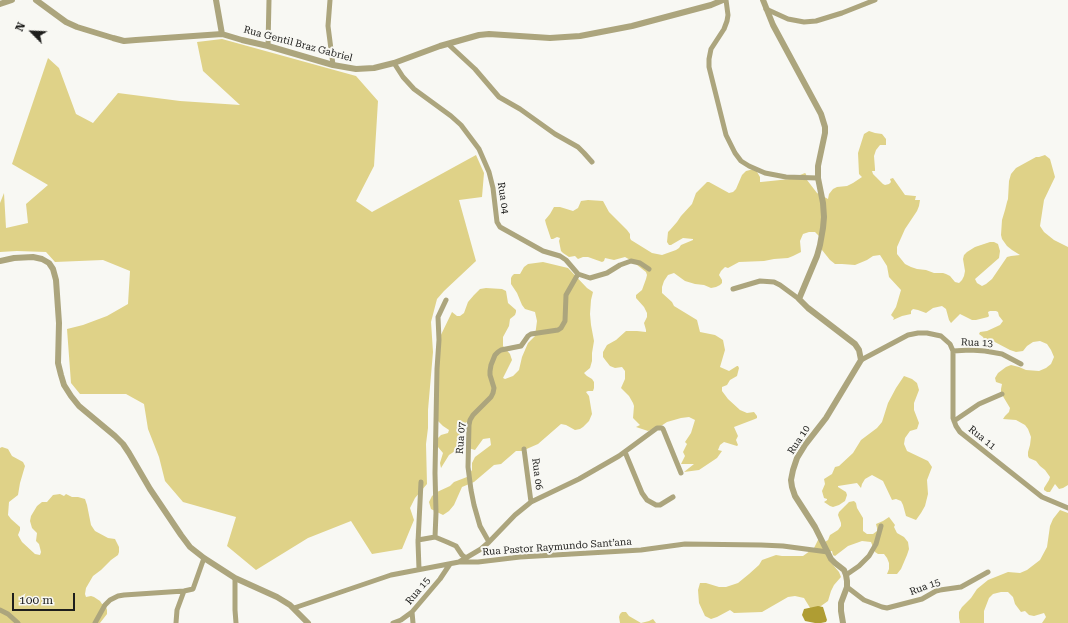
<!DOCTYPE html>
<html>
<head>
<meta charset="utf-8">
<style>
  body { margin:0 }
  #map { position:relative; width:1068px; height:623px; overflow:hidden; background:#f8f8f3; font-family:"Roboto Serif",serif }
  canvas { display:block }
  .north { position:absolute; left:12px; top:12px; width:40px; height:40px; -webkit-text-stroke:3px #f8f8f3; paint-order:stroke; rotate:294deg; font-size:11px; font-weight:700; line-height:16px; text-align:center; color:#1e1e1c }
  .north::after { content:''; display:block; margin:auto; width:14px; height:18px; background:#1e1e1c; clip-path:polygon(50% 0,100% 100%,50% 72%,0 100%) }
  .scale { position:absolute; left:12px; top:593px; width:63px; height:18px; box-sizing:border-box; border:2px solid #1e1e1c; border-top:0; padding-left:5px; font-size:12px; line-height:14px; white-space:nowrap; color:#1e1e1c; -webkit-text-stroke:3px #f8f8f3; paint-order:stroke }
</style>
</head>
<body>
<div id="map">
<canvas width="1068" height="623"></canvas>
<div class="north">N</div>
<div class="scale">100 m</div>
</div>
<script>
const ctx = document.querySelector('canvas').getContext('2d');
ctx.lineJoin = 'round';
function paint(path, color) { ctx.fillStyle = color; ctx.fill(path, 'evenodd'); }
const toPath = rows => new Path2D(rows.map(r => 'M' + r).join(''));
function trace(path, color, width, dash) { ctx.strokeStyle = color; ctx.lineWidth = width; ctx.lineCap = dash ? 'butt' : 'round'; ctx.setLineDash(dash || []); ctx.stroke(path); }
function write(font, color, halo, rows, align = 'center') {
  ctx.font = font + ' "Roboto Serif",serif'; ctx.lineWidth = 4; ctx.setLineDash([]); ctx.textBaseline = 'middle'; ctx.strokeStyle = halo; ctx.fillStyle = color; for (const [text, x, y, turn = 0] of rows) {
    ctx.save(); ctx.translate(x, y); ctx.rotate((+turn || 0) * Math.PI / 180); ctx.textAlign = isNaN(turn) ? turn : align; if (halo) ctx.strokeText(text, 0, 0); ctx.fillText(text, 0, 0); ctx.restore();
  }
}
paint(toPath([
  [222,39,356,76,378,101,374,166,356,201,372,212,476,155,484,173,482,197,459,200,476,261,444,291,437,299,431,322,433,352,428,410,428,428,426,444,427,484,415,498,410,508,414,520,402,549,372,554,351,521,308,538,256,570,227,546,236,517,183,502,165,481,159,457,148,429,144,404,126,394,80,394,71,383,67,329,83,325,107,316,128,304,130,271,103,260,55,262,46,252,17,251,0,252,0,203,4,193,6,228,28,223,26,204,48,185,12,164,48,58,59,68,76,114,93,123,118,93,180,101,240,105,203,71,197,42],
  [869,131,875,133,882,134,886,139,886,145,880,145,876,150,874,156,875,169,875,171,872,171,873,174,883,184,885,185,889,184,891,182,890,179,893,178,905,195,915,196,916,196,915,200,920,200,919,206,917,211,905,229,897,247,897,254,905,264,911,267,917,269,926,270,934,273,943,273,946,274,950,276,955,282,959,283,962,280,964,276,965,271,963,259,964,255,967,252,975,247,990,242,994,242,998,244,1000,251,999,258,975,279,977,283,982,286,986,284,992,279,1007,257,1011,256,1020,255,1012,250,1007,246,1002,239,1001,235,1002,220,1005,210,1007,202,1008,199,1009,181,1011,174,1016,168,1036,157,1039,157,1045,155,1050,159,1055,177,1044,200,1040,226,1044,232,1054,240,1068,247,1068,485,1063,488,1059,489,1055,484,1050,492,1047,492,1044,490,1044,488,1049,480,1050,477,1045,470,1040,466,1036,461,1029,458,1028,456,1028,452,1030,445,1031,437,1028,429,1025,425,1016,420,1003,419,1005,416,1009,412,1010,408,1001,393,1001,389,1002,384,996,382,995,378,998,373,1006,367,1011,365,1019,367,1026,370,1039,371,1046,368,1051,364,1054,357,1051,350,1047,344,1040,341,1033,342,1027,346,1023,351,1016,352,1010,350,991,340,985,341,983,337,979,334,980,332,987,331,1000,325,1003,321,999,316,998,312,996,311,990,311,988,312,989,316,988,317,976,320,972,320,960,314,951,323,949,320,946,309,942,306,933,308,926,313,918,310,913,309,911,311,911,314,902,316,893,320,894,318,891,315,896,307,901,290,889,277,887,266,880,255,873,256,867,260,855,265,842,264,835,264,830,260,822,250,820,237,815,232,809,232,803,234,800,241,801,252,793,256,788,258,774,259,764,261,739,262,728,268,725,267,721,271,719,275,722,280,722,283,720,285,716,287,711,288,704,285,695,284,685,281,674,273,668,275,664,281,662,287,662,293,672,302,674,306,697,320,700,332,715,335,723,340,725,350,720,367,729,371,737,366,738,366,739,368,737,376,730,380,727,385,722,387,722,391,728,399,740,410,747,413,754,412,757,416,757,418,755,419,734,427,738,436,736,440,738,445,737,446,724,442,720,445,718,450,722,451,717,458,699,470,684,472,694,464,681,464,685,456,683,452,687,444,685,442,691,433,695,420,689,417,681,418,667,422,661,426,648,431,636,427,640,425,633,418,634,406,633,403,629,396,621,388,625,379,625,371,622,367,615,368,610,366,606,361,603,357,603,352,607,345,616,340,626,331,637,331,646,332,646,330,644,323,647,317,647,313,644,307,636,298,636,295,642,290,646,279,647,275,646,272,632,261,625,257,614,260,605,258,604,261,602,262,588,257,583,257,578,259,575,256,569,257,563,253,561,251,559,241,560,238,557,237,553,239,551,239,546,224,545,220,550,214,554,207,560,207,573,211,578,208,581,201,588,200,603,201,609,212,627,230,630,234,630,238,631,240,652,253,662,255,676,250,679,248,681,245,693,240,693,239,683,238,671,245,669,245,667,242,668,232,670,230,677,222,681,216,692,204,696,193,707,182,709,182,729,193,733,192,736,189,742,175,746,171,754,169,756,170,760,177,760,182,761,182,790,179,805,173,806,174,807,180,817,193,828,199,829,194,833,189,837,187,847,186,853,183,862,177,859,174,858,153,864,134],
  [543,262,568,268,587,288,593,292,591,300,590,314,591,325,594,341,592,353,592,361,590,368,584,373,587,376,592,379,594,382,594,388,593,391,588,391,586,392,589,396,592,414,589,421,583,427,580,429,575,430,566,425,561,424,538,444,522,451,516,451,501,464,494,465,474,482,462,487,454,505,449,511,443,515,431,509,429,502,432,496,437,492,450,486,454,482,467,477,472,470,472,463,475,457,491,445,490,438,483,439,475,450,468,448,467,422,459,427,459,429,461,435,459,444,455,451,449,455,441,468,440,463,443,453,438,447,437,439,441,435,448,433,449,430,443,426,438,421,438,341,452,312,457,316,460,316,464,313,468,302,474,295,480,289,486,288,502,289,506,291,508,303,516,310,516,312,515,315,510,319,509,326,503,337,503,346,510,354,512,360,503,378,505,379,513,376,519,370,522,357,528,343,535,336,537,321,535,312,525,309,522,305,517,293,511,284,511,278,512,276,514,274,520,274,524,267,528,264],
  [904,376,912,379,917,383,919,390,914,403,914,410,919,423,917,429,910,431,905,438,904,444,907,451,928,461,932,467,927,480,928,494,925,506,921,513,916,520,906,516,903,505,901,501,896,499,892,500,883,481,872,475,865,479,862,484,861,488,857,483,838,486,838,487,846,492,847,495,845,501,839,505,833,507,830,506,824,502,827,500,827,499,824,498,822,491,825,484,824,479,832,474,835,467,839,466,853,453,861,440,877,428,882,422,888,403,896,388],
  [2,447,8,449,12,456,23,462,25,466,20,483,18,495,9,502,8,515,11,519,20,527,20,530,18,535,22,542,35,554,40,555,41,552,39,544,36,541,37,533,32,528,30,521,31,516,37,506,42,502,47,502,53,495,60,494,64,496,66,494,72,497,78,497,85,499,87,505,91,525,95,531,108,538,115,539,119,547,119,552,118,555,111,560,101,570,93,576,86,588,85,594,86,597,91,596,94,597,100,601,102,604,105,604,107,610,107,614,100,623,0,623,0,448],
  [854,501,856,503,857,508,863,518,863,531,867,534,873,534,877,531,877,528,876,524,883,521,889,517,895,525,894,527,897,533,904,537,908,542,909,549,907,555,901,569,897,574,887,574,889,569,889,563,887,558,884,554,878,554,875,552,871,542,862,541,848,546,835,556,833,555,832,551,828,551,828,559,839,572,841,577,834,585,831,591,828,601,814,611,812,611,804,598,795,596,788,597,762,612,734,613,730,610,717,617,711,619,705,616,699,603,698,590,700,583,706,583,719,587,726,587,738,583,749,574,759,565,762,560,776,555,782,556,803,556,814,548,818,540,818,537,825,542,828,540,830,535,838,530,841,526,841,523,838,515,839,512,849,502],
  [1060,510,1068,513,1068,623,1042,623,1046,617,1044,613,1034,616,1029,615,1025,611,1021,612,1015,604,1013,597,1008,592,1001,592,993,594,989,598,984,611,984,623,960,623,959,618,959,612,962,607,971,598,977,589,988,580,1008,572,1020,573,1027,570,1040,560,1047,547,1050,526,1053,519],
  [622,612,626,612,629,616,641,623,649,621,653,619,656,623,620,623,619,617,620,614]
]), '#dfd288');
paint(toPath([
  [818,606,823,607,827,620,826,622,821,623,815,623,805,621,802,615,804,609]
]), '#af9d33');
trace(toPath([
  [330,0,328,26,333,65],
  [726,0,728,15,727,21,724,29,711,49,709,59,709,67,726,135,735,153,741,161,749,166,765,173,786,177,818,178],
  [766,9,788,19,804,22,816,21,842,13,875,0],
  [448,44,475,69,499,97,520,109,555,134,578,147,584,153,592,162],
  [268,46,269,0],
  [394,63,403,77,414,89,451,116,461,125,479,149,489,172,493,188,497,222,500,227,543,251,560,256,566,260,578,274,590,278,607,273,620,265,631,261,640,263,649,269],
  [733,289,760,281,774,282,780,285,799,299],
  [953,351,970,350,985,351,1002,354,1021,364],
  [861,360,908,335,918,333,927,333,941,336,950,344,953,351,953,418,956,426,960,432,1042,497,1068,508],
  [954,421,979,404,1002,394],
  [524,449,531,502],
  [625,452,642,493,647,500,656,505,660,505,673,497],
  [435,537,436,513,435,473,437,369,439,340,438,317,446,300],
  [418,540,435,537,447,542,456,546,462,555,466,558],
  [489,542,480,526,474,505,471,490,468,467,469,425,470,420,473,415,491,397,493,393,494,388,490,375,490,371,491,365,495,355,498,352,501,350,521,346,528,336,531,334,558,330,561,328,565,321,566,295,578,274],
  [459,562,481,549,489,542,515,515,531,502,579,479,619,456,657,428,662,428,663,429,681,473],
  [419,569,418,542,421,482],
  [846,575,859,566,869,556,876,544,881,526],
  [235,578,235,610,236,623],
  [847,587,864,600,882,607,887,608,922,599,936,591,940,590,961,587,988,572],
  [294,608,391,575,459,562,478,562,520,557,641,550,685,544,761,545,783,546,828,552],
  [0,610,8,614,18,623],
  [412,612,413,623],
  [95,623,105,605,110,600,118,596,124,595,184,591,193,589,204,558],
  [176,623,177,610,184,591],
  [393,623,401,620,412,612,440,579,450,564]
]), '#aca57d', 5);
trace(toPath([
  [36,0,66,22,77,27,113,38,124,41,136,40,222,34,242,40,268,46,333,65,356,69,374,68,394,63,440,46,479,35,489,34,550,38,580,36,632,26,711,5,723,0],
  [216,0,222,34],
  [763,0,773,25,821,114,825,127,825,133,818,166,818,178,823,203,824,217,823,228,820,245,817,256,799,299,808,308,855,344,859,350,861,360,826,418,805,445,797,458,793,470,791,480,792,487,795,496,815,527,831,559,835,563,844,570,846,575,847,581,847,587,841,603,841,611,843,623],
  [0,4,12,0],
  [0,261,14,258,33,257,42,259,49,263,53,269,56,280,59,323,58,363,61,375,64,385,71,396,79,406,115,436,123,444,129,453,150,489,181,535,190,547,204,558,235,578,277,597,290,605,308,623]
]), '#aca57d', 6);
write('10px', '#1e1e1c', '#f8f8f3', [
  ["Rua Gentil Braz Gabriel",298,44,15],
  ["Rua 04",503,198,82],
  ["Rua 13",977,343,2],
  ["Rua 07",461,438,-86],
  ["Rua 11",982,438,39],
  ["Rua 10",799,440,-57],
  ["Rua 06",537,474,83],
  ["Rua Pastor Raymundo Sant’ana",557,547,-4],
  ["Rua 15",925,587,-20],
  ["Rua 15",418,591,-50]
]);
</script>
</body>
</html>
